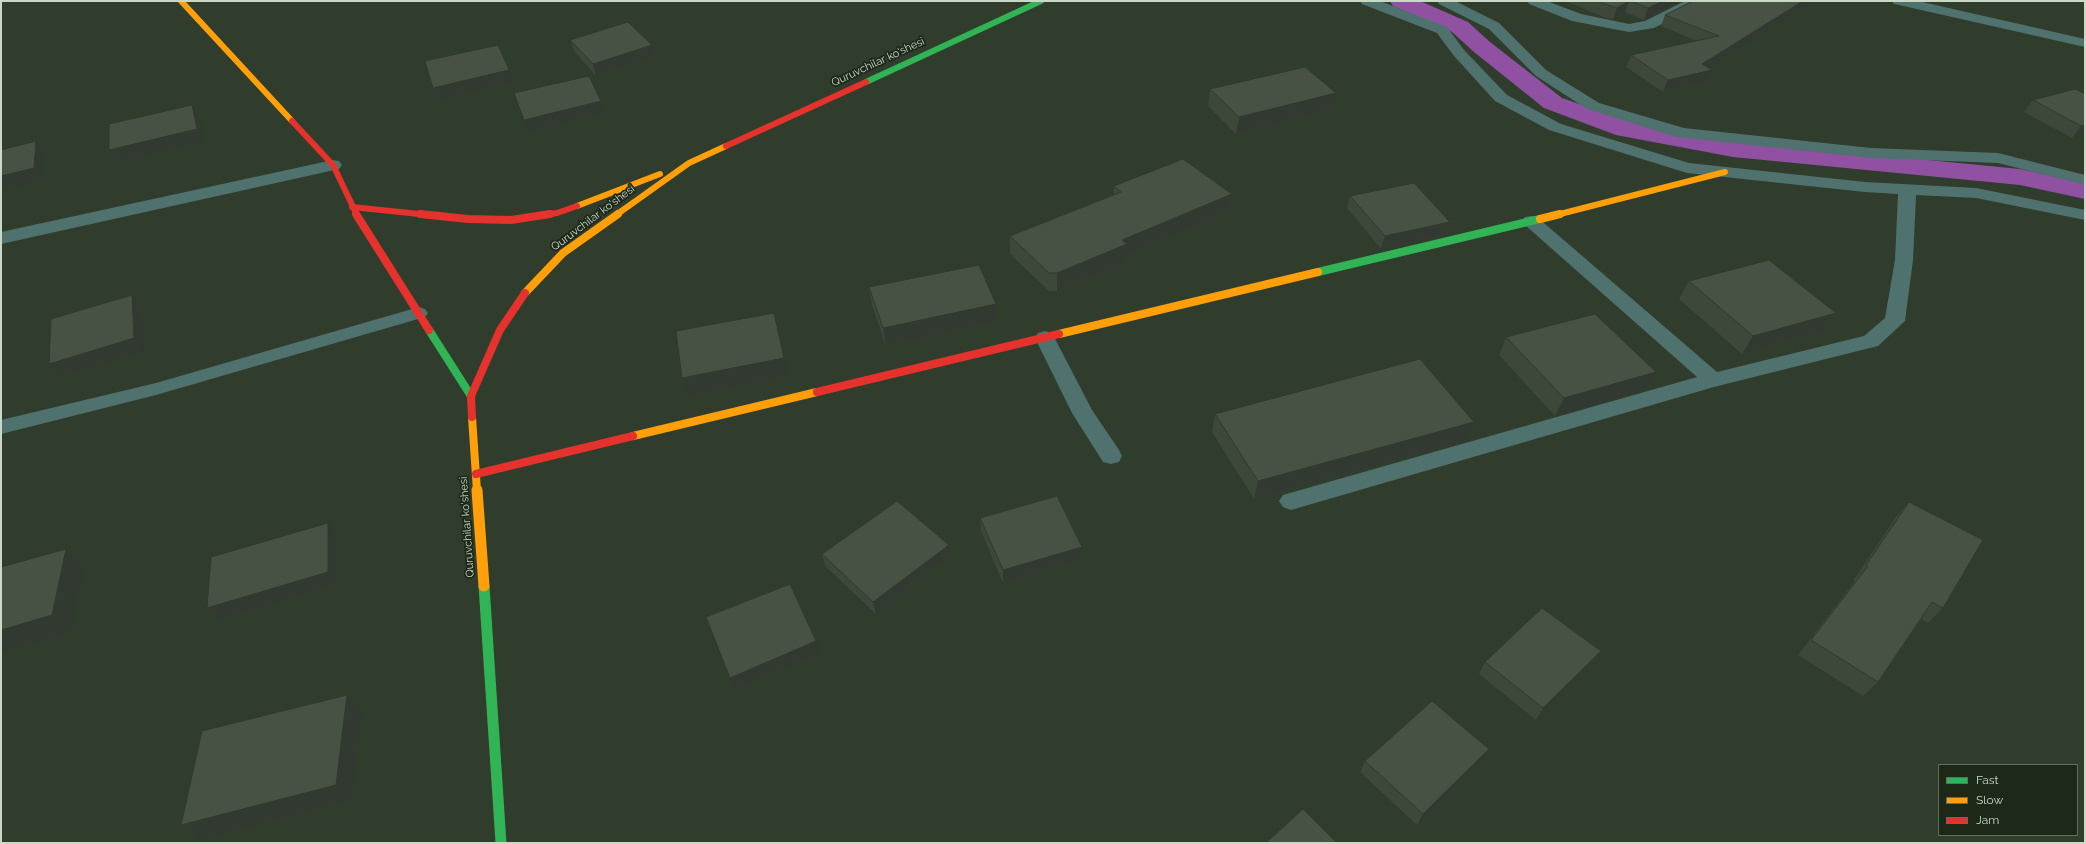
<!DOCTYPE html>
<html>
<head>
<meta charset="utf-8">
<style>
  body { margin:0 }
  #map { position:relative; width:2086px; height:844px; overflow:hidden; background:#303d2c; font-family:Raleway,sans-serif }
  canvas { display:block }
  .frame { position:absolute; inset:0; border:2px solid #cad9c6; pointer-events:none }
  .legend { position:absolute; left:1938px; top:764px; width:140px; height:72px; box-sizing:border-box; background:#1d2819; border:1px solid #626f5e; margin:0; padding:5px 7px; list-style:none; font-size:12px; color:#cad9c6 }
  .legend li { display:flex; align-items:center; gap:8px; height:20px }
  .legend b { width:20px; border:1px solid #626f5e }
</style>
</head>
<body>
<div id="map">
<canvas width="2086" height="844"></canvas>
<div class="frame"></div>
<ul class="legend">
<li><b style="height:5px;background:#30b455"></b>Fast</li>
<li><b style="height:5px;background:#ff9f0a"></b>Slow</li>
<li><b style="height:5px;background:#e5322d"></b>Jam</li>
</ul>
</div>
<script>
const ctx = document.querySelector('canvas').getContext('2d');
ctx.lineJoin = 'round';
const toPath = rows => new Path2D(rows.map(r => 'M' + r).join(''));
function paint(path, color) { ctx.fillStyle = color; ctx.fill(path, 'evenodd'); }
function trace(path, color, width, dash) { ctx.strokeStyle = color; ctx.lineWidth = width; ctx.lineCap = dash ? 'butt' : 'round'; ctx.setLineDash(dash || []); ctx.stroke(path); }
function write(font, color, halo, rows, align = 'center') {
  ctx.font = font + ' Raleway,sans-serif'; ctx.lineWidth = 3.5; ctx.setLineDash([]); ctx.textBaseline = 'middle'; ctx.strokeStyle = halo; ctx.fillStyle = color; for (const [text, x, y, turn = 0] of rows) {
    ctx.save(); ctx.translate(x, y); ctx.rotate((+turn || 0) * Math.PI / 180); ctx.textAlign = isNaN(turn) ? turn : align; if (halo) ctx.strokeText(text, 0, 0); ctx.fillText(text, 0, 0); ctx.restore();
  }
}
paint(toPath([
  [1390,1,1420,1,1468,22,1490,42,1562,98,1631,122,1733,141,2020,169,2085,183,2085,199,2020,185,1733,157,1616,135,1544,108,1474,52,1452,32,1393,6,1390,1]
]), '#9051a2');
paint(toPath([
  [419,307,425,309,428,313,425,317,156,395,1,434,1,420,156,383,419,307]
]), '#4f726e');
paint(toPath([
  [1360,1,1380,1,1447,27,1464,50,1507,95,1561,124,1689,163,1865,182,1976,188,2085,210,2085,220,1976,198,1916,195,1913,260,1905,321,1878,346,1714,387,1291,510,1283,507,1279,501,1283,495,1697,377,1525,225,1522,221,1525,217,1531,216,1537,217,1717,372,1864,336,1885,318,1895,260,1898,194,1865,192,1687,173,1549,130,1495,101,1454,56,1437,33,1362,4,1360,1],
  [1437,1,1455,1,1499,23,1546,70,1599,103,1684,128,1871,148,1998,153,2085,175,2085,185,1998,163,1871,158,1676,137,1587,109,1536,76,1489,29,1439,4,1437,1],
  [1527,1,1547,1,1581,14,1629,24,1645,21,1685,1,1703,1,1701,4,1654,28,1629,32,1572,21,1529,4,1527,1],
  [1892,1,1918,1,2085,39,2085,47,1899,5,1894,4,1892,1],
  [333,160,339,161,342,165,339,169,1,244,1,232,333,160],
  [1045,331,1052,333,1092,410,1119,450,1122,456,1119,462,1111,464,1103,462,1072,413,1035,338,1038,333,1045,331]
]), '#4f726e');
trace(toPath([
  [866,82,1041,1]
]), '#30b455', 6);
trace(toPath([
  [1318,272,1540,219],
  [429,330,471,396]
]), '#30b455', 8);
trace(toPath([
  [484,586,501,843]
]), '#30b455', 11);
trace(toPath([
  [181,1,292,121],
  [577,206,660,174],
  [616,215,689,163,726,146],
  [1556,215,1725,172]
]), '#ff9f0a', 6);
trace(toPath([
  [1540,219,1560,214],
  [525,293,563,253,618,214],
  [1059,334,1318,272],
  [472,417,477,491],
  [633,436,817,392]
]), '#ff9f0a', 8);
trace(toPath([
  [477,490,484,586]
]), '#ff9f0a', 11);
trace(toPath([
  [292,121,333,165,357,215],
  [726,146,866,82],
  [352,207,429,215],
  [544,215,557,213,577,206]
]), '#e5322d', 6);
trace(toPath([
  [356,214,429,330],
  [420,214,468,219,511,220,550,214],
  [817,392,1059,334],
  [472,417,471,396,500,330,525,293],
  [476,474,633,436]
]), '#e5322d', 8);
paint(toPath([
  [1568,1,1682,1,1644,20,1625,12,1613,19,1606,18,1568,2],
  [1807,6,1708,68,1706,82,1663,92,1626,67,1631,55,1697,41,1661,26,1665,15],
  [570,40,652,45,655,57,596,76,574,51],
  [1210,89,1332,110,1236,134,1208,106],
  [2075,89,2085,134,2072,138,2024,112,2033,100],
  [1114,186,1232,194,1229,212,1127,255,1126,262,1057,291,1049,291,1010,254,1010,236,1114,195],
  [1350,196,1450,222,1446,234,1381,249,1347,208],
  [1689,281,1824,331,1742,354,1679,299],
  [869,287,997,322,886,346,872,305],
  [1506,337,1646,390,1555,416,1499,355],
  [1215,414,1467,441,1254,499,1212,432],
  [1909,502,1943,608,1928,623,1921,619,1878,682,1863,696,1798,655,1854,582,1853,581,1896,517],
  [980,518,1081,559,1003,583,981,531],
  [822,554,950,557,876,614,825,566],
  [1601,651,1593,663,1536,720,1479,674,1485,662],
  [1489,749,1483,760,1417,825,1360,772,1365,761]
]), '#3d473a');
paint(toPath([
  [1629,1,1625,12,1613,19,1617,8],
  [1663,1,1682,1,1644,20,1648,8],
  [1803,1,1810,1,1807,6,1702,72,1712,70,1706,82,1663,92,1668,80,1702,64],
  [652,45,655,57,596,76,593,64],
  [509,70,513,82,438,100,433,88],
  [1336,93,1332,110,1236,134,1239,117],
  [601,101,604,113,528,132,524,120],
  [192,105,199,117,205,141,118,162,109,150],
  [2085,125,2085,134,2072,138,2081,126],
  [36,141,45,154,44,180,1,191,1,176],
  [1232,194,1229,212,1127,255,1126,262,1057,291,1057,273,1122,240],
  [1450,222,1446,234,1381,249,1385,236],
  [132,295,142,308,144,351,60,377,49,364],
  [996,304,997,322,886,346,883,328],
  [774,313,788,376,688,396,682,378],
  [1836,313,1824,331,1742,354,1753,336],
  [1656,372,1646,390,1555,416,1564,398],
  [1474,422,1467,441,1254,499,1258,481],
  [328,523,337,536,337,584,218,620,207,608],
  [949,545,950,557,876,614,873,602],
  [1082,547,1081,559,1003,583,1003,570],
  [66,549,84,567,71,632,1,653,1,630],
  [816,641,820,653,734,689,730,678],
  [1601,651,1593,663,1536,720,1543,708],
  [347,695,362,712,351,800,200,840,181,825],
  [1489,749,1483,760,1417,825,1423,814]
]), '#323930');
const building = toPath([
  [1597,1,1629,1,1617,8,1611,6,1597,1],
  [1630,1,1663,1,1648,8,1630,1],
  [1693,1,1803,1,1702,64,1712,70,1668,80,1631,55,1719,36,1665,15,1693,1],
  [628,22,652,45,593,64,570,40,628,22],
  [498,45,509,70,433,88,425,61,498,45],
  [1305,67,1336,93,1239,117,1210,89,1305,67],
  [589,76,601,101,524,120,514,93,589,76],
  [2075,89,2085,94,2085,125,2081,126,2033,100,2075,89],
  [192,105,197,129,109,150,109,124,192,105],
  [36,141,34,168,1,176,1,150,36,141],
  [1183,159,1232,194,1122,240,1127,244,1057,273,1049,273,1010,236,1121,192,1114,186,1183,159],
  [1414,183,1450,222,1385,236,1350,196,1414,183],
  [1769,260,1836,313,1753,336,1689,281,1769,260],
  [979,265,996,304,883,328,869,287,979,265],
  [132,295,134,338,49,364,51,319,132,295],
  [774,313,784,358,682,378,676,331,774,313],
  [1595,314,1656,372,1564,398,1506,337,1595,314],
  [1420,359,1474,422,1258,481,1215,414,1420,359],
  [1057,496,1082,547,1003,570,980,518,1057,496],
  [897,501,949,545,873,602,822,554,897,501],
  [1909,502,1983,540,1943,608,1932,602,1878,682,1811,640,1868,566,1866,565,1909,502],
  [328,523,328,572,207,608,211,557,328,523],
  [66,549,52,615,1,630,1,567,66,549],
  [790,584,816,641,730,678,706,617,790,584],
  [1542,608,1601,651,1543,708,1485,662,1542,608],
  [347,695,336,785,181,825,202,731,347,695],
  [1432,701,1489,749,1423,814,1365,761,1432,701],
  [1303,809,1337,843,1266,843,1303,809]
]);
paint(building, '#475244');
trace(building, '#323930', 1);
write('11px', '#cad9c6', '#1d2819', [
  ["Quruvchilar ko'shesi",878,62,-25],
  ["Quruvchilar ko'shesi",593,218,-37],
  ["Quruvchilar ko'shesi",467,527,-94]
]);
</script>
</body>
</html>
